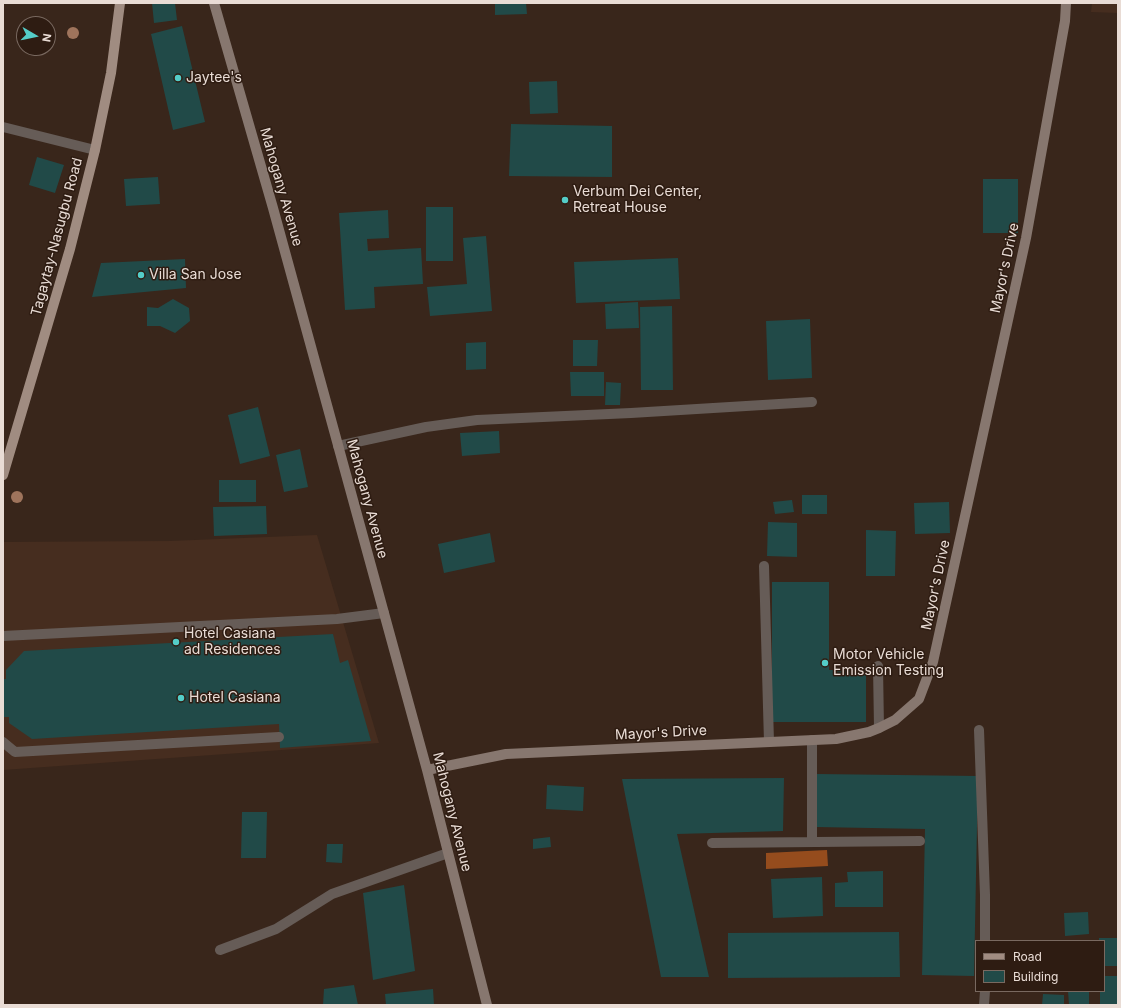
<!DOCTYPE html>
<html>
<head>
<meta charset="utf-8">
<style>
  body { margin:0 }
  #map { position:relative; width:1121px; height:1008px; overflow:hidden; background:#39261b; font-family:Inter,sans-serif }
  canvas { display:block }
  .frame { position:absolute; inset:0; border:4px solid #e9dcd5; pointer-events:none }
  .legend { position:absolute; left:975px; top:940px; width:130px; height:52px; box-sizing:border-box; background:#2e1c12; border:1px solid #796960; margin:0; padding:5px 7px; list-style:none; font-size:12px; color:#e9dcd5 }
  .legend li { display:flex; align-items:center; gap:8px; height:20px }
  .legend b { width:20px; border:1px solid #796960 }
  .north { position:absolute; left:16px; top:16px; width:40px; height:40px; box-sizing:border-box; background:#2e1c12; border:1px solid #796960; border-radius:50%; rotate:99deg; font-size:11px; font-weight:700; line-height:16px; text-align:center; color:#e9dcd5 }
  .north::after { content:''; display:block; margin:auto; width:14px; height:18px; background:#54cdc8; clip-path:polygon(50% 0,100% 100%,50% 72%,0 100%) }
</style>
</head>
<body>
<div id="map">
<canvas width="1121" height="1008"></canvas>
<div class="frame"></div>
<ul class="legend">
<li><b style="height:5px;background:#a08c81"></b>Road</li>
<li><b style="height:11px;background:#214a48"></b>Building</li>
</ul>
<div class="north">N</div>
</div>
<script>
const ctx = document.querySelector('canvas').getContext('2d');
ctx.lineJoin = 'round';
function paint(path, color) { ctx.fillStyle = color; ctx.fill(path, 'evenodd'); }
const toPath = rows => new Path2D(rows.map(r => 'M' + r).join(''));
function trace(path, color, width, dash) { ctx.strokeStyle = color; ctx.lineWidth = width; ctx.lineCap = dash ? 'butt' : 'round'; ctx.setLineDash(dash || []); ctx.stroke(path); }
function write(font, color, halo, rows, align = 'center') {
  ctx.font = font + ' Inter,sans-serif'; ctx.lineWidth = 3; ctx.setLineDash([]); ctx.textBaseline = 'middle'; ctx.strokeStyle = halo; ctx.fillStyle = color; for (const [text, x, y, turn = 0] of rows) {
    ctx.save(); ctx.translate(x, y); ctx.rotate((+turn || 0) * Math.PI / 180); ctx.textAlign = isNaN(turn) ? turn : align; if (halo) ctx.strokeText(text, 0, 0); ctx.fillText(text, 0, 0); ctx.restore();
  }
}
paint(toPath([
  [1092,3,1118,3,1118,13,1091,12],
  [317,535,379,743,3,770,3,542,170,541]
]), '#462d1f');
paint(toPath([
  [827,850,828,866,766,869,766,853]
]), '#954c1d');
paint(toPath([
  [152,3,175,3,177,20,154,23],
  [495,3,526,3,527,14,495,15],
  [182,26,205,122,173,130,151,34],
  [557,81,558,113,530,114,529,82],
  [511,124,612,126,612,177,509,176],
  [37,157,64,165,55,193,29,185],
  [158,177,160,204,126,206,124,179],
  [983,179,1018,179,1018,233,983,233],
  [426,207,453,207,453,261,426,261],
  [388,210,389,238,367,239,368,251,421,248,423,284,374,287,375,308,345,310,339,213],
  [486,236,492,311,430,316,427,287,467,284,463,238],
  [678,258,680,299,576,303,574,262],
  [185,259,186,288,92,297,101,263],
  [173,299,189,308,190,321,175,333,160,326,147,326,147,307,158,308],
  [638,302,639,328,606,329,605,304],
  [672,306,673,390,641,390,640,307],
  [810,319,812,378,768,380,766,321],
  [573,340,598,340,597,366,573,366],
  [486,342,486,369,466,370,466,343],
  [570,372,604,372,604,396,571,396],
  [606,382,621,383,620,405,605,405],
  [258,407,270,456,240,464,228,415],
  [499,431,500,453,462,456,460,433],
  [300,449,308,487,284,492,276,455],
  [219,480,256,480,256,502,219,502],
  [802,495,827,495,827,514,802,514],
  [792,500,794,512,775,514,773,502],
  [949,502,950,533,915,534,914,503],
  [266,506,267,534,214,536,213,507],
  [768,522,797,523,797,557,767,556],
  [866,530,896,531,895,576,866,576],
  [490,533,495,562,444,573,438,544],
  [772,582,829,582,829,670,866,670,866,722,772,722],
  [333,634,340,663,348,660,371,741,280,748,279,724,32,739,9,723,9,717,3,717,3,679,6,679,6,670,24,651],
  [817,774,978,776,974,976,922,975,925,829,816,827],
  [784,778,783,831,677,834,709,977,661,977,622,779],
  [547,785,584,787,583,811,546,809],
  [242,812,267,812,266,858,241,858],
  [550,837,551,847,533,849,533,839],
  [327,844,343,844,342,863,326,862],
  [883,871,883,907,835,907,835,883,848,882,847,872],
  [822,877,823,916,773,918,771,879],
  [404,885,415,971,373,980,363,893],
  [1088,912,1089,934,1065,936,1064,913],
  [899,932,900,977,728,978,728,933],
  [1099,938,1118,938,1118,966,1104,966,1104,941,1099,941],
  [1104,976,1118,976,1118,1004,1100,1004,1100,991,1104,991],
  [354,985,358,1005,323,1005,324,989],
  [433,989,434,1005,386,1005,385,994],
  [1068,991,1089,991,1089,1005,1069,1005],
  [1043,994,1064,995,1064,1005,1042,1005]
]), '#214a48');
trace(toPath([
  [3,636,337,619,384,613],
  [878,666,879,728],
  [812,740,812,842],
  [3,742,15,752,279,737],
  [712,843,920,841],
  [220,950,276,929,332,894,448,853]
]), '#665c57', 10);
trace(toPath([
  [3,127,95,150],
  [338,446,426,427,477,420,631,413,812,402],
  [764,566,769,742],
  [979,730,985,895,985,941],
  [984,1005,985,991]
]), '#665c57', 10);
trace(toPath([
  [214,3,273,208,427,770,487,1005],
  [427,770,506,754,836,739,869,732,879,728,895,720,919,699,933,662,1026,238,1065,21,1066,3]
]), '#87776f', 10);
trace(toPath([
  [3,475,70,249,95,150,111,73,120,3]
]), '#a08c81', 10);
ctx.fillStyle = '#9f745c';
for (const [x, y] of [
  [73,33],
  [17,497]
]) { ctx.beginPath(); ctx.arc(x, y, 6, 0, 2 * Math.PI); ctx.fill(); }
for (const [x, y, r, color] of [
  [178,78,4,"#54cdc8"],
  [565,200,4,"#54cdc8"],
  [141,275,4,"#54cdc8"],
  [176,642,4,"#54cdc8"],
  [825,663,4,"#54cdc8"],
  [181,698,4,"#54cdc8"]
]) { const dot = new Path2D(); dot.arc(x, y, r, 0, 2 * Math.PI); ctx.fillStyle = color; ctx.fill(dot); trace(dot, '#2e1c12', 1.5); }
write('14px', '#e9dcd5', '#2e1c12', [
  ["Jaytee's",186,78],
  ["Verbum Dei Center,",573,192],
  ["Retreat House",573,208],
  ["Villa San Jose",149,275],
  ["Hotel Casiana",184,634],
  ["ad Residences",184,650],
  ["Motor Vehicle",833,655],
  ["Emission Testing",833,671],
  ["Hotel Casiana",189,698]
], 'left');
write('14px', '#e9dcd5', '#2e1c12', [
  ["Mahogany Avenue",281,187,74],
  ["Tagaytay-Nasugbu Road",57,237,-75],
  ["Mayor's Drive",1005,268,-78],
  ["Mahogany Avenue",367,499,75],
  ["Mayor's Drive",936,585,-78],
  ["Mayor's Drive",661,733,-3],
  ["Mahogany Avenue",452,812,76]
]);
</script>
</body>
</html>
